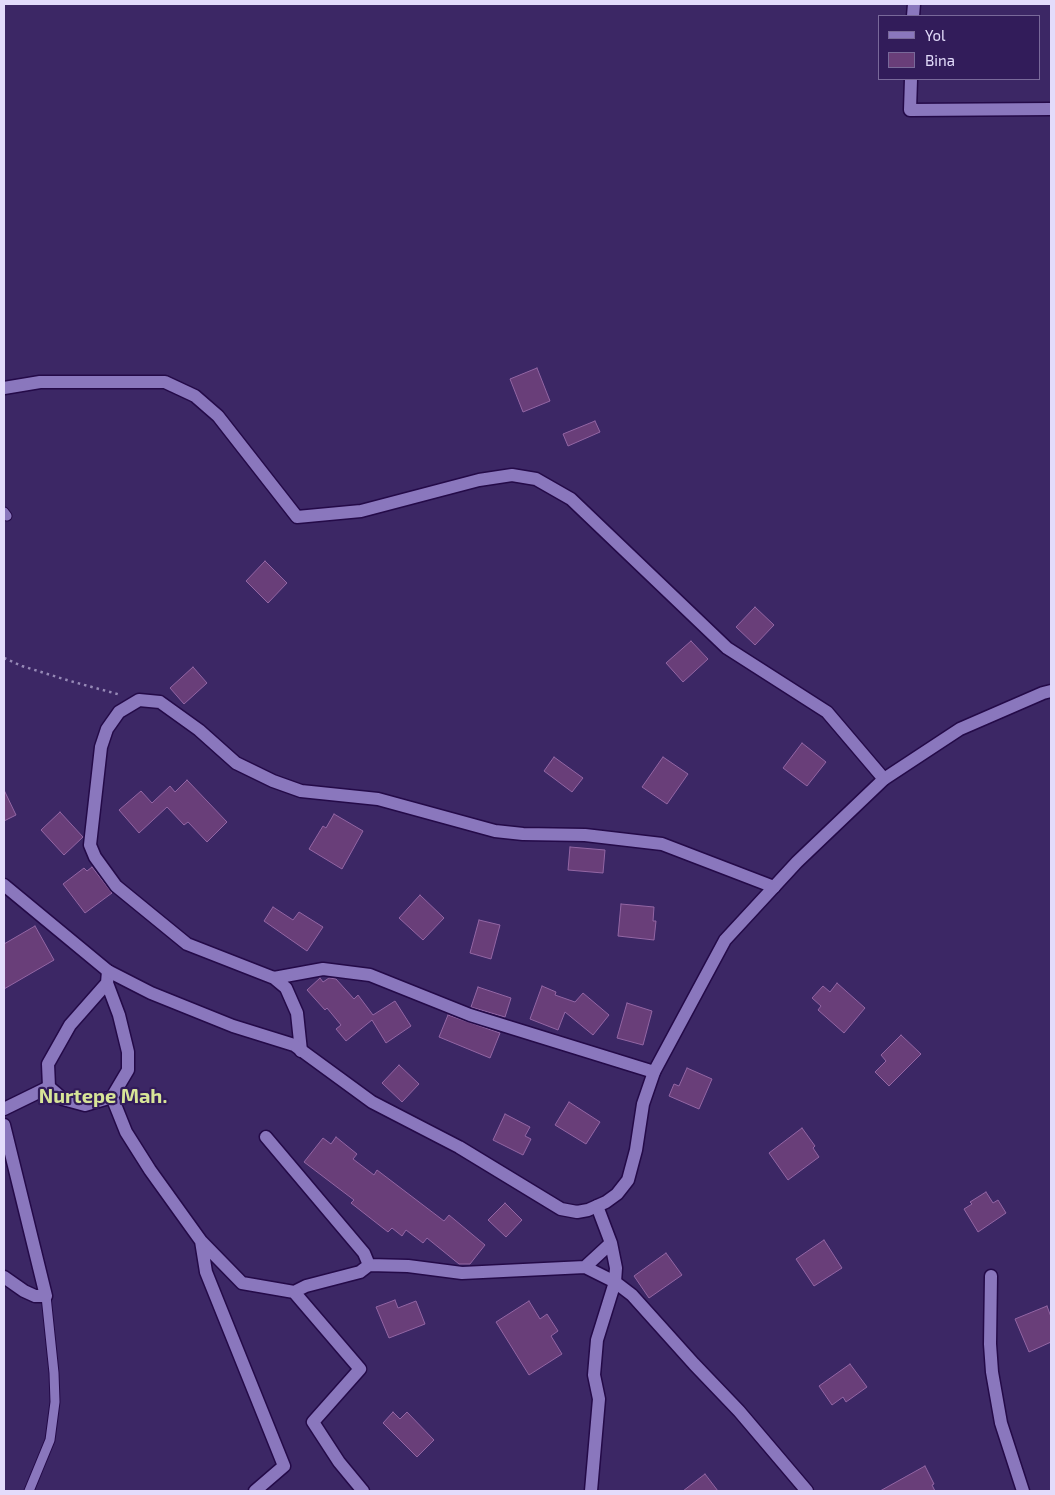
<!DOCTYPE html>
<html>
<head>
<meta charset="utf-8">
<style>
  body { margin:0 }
  #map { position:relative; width:1055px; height:1495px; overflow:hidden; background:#3c2765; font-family:"Exo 2",sans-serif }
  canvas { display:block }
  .frame { position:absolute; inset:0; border:5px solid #e3dcfb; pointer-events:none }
  .legend { position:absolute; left:878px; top:15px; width:162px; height:65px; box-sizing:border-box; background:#321c5a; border:1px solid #79699a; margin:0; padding:6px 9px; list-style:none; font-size:15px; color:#e3dcfb }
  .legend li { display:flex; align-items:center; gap:10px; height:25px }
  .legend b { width:25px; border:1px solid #79699a }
</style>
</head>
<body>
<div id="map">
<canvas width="1055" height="1495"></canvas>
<div class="frame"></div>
<ul class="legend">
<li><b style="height:6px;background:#8a77bd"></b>Yol</li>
<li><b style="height:14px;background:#693e79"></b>Bina</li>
</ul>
</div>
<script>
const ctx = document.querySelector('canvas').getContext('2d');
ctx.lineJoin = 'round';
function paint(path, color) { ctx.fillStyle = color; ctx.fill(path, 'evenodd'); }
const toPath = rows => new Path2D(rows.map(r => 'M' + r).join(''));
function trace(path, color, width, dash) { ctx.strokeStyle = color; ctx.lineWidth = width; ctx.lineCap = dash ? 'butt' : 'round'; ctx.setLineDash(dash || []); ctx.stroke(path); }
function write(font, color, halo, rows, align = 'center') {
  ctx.font = font + ' "Exo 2",sans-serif'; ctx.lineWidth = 4.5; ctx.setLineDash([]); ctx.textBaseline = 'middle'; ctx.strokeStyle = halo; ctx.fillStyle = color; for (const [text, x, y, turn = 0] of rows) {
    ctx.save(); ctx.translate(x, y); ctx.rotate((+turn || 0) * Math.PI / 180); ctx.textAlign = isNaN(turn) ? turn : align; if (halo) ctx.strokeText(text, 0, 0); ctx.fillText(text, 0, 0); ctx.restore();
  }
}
const building = toPath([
  [537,368,550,401,523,412,510,379,537,368],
  [595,421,600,432,568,446,563,434,595,421],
  [265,561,287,583,268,603,246,581,265,561],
  [755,607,774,625,755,645,736,627,755,607],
  [691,641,708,659,683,682,666,663,691,641],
  [193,667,207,683,184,704,170,688,193,667],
  [802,743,826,762,807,786,783,768,802,743],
  [554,757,583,778,572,792,544,771,554,757],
  [663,757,688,774,667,804,642,787,663,757],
  [187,780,227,822,207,842,188,822,184,825,167,807,139,833,119,810,141,791,152,803,170,786,175,792,187,780],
  [4,790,16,815,4,821,4,790],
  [60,812,83,837,64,855,41,830,60,812],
  [334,814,363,831,342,869,309,849,323,826,326,828,334,814],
  [570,847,605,850,603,873,568,870,570,847],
  [92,867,112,893,85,913,63,884,84,868,87,871,92,867],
  [420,895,444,918,423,940,399,918,420,895],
  [621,904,654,907,653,921,656,921,654,940,618,936,621,904],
  [273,907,293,920,299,912,323,927,307,951,264,921,273,907],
  [479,920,500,925,491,959,470,953,479,920],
  [35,926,54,960,4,989,4,944,35,926],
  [320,978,323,982,329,978,336,979,354,999,358,995,373,1015,395,1001,411,1026,386,1043,372,1020,346,1041,336,1029,341,1025,327,1008,325,1010,307,990,320,978],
  [837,983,865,1008,844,1033,818,1010,821,1006,812,998,823,986,830,992,837,983],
  [542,986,556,992,555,995,575,1002,583,993,609,1015,593,1035,565,1012,558,1030,530,1019,542,986],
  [478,987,511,998,505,1017,471,1007,478,987],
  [627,1003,652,1011,643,1045,617,1038,627,1003],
  [448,1015,500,1033,490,1058,439,1037,448,1015],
  [901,1035,921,1054,889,1086,875,1072,886,1061,881,1055,901,1035],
  [399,1065,419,1084,402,1102,382,1083,399,1065],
  [687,1068,712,1079,699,1109,669,1096,674,1084,679,1086,687,1068],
  [569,1102,600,1122,586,1144,555,1125,569,1102],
  [505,1114,530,1127,525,1136,531,1139,523,1155,493,1140,505,1114],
  [802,1128,815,1146,813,1148,819,1157,788,1180,769,1153,802,1128],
  [336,1137,357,1154,353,1159,374,1175,377,1170,444,1221,449,1215,485,1245,470,1264,459,1264,427,1238,423,1243,406,1230,402,1236,392,1228,388,1232,351,1203,354,1200,304,1162,323,1138,331,1144,336,1137],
  [986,1192,993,1203,998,1200,1006,1213,978,1232,964,1209,972,1204,970,1202,986,1192],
  [505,1203,522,1220,506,1237,488,1220,505,1203],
  [824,1240,842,1268,814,1286,796,1259,824,1240],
  [666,1253,682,1275,649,1298,634,1276,666,1253],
  [395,1300,398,1308,416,1301,425,1324,389,1338,376,1307,395,1300],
  [529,1301,540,1319,547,1314,558,1331,551,1336,562,1354,529,1375,496,1322,529,1301],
  [1047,1306,1051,1317,1051,1342,1029,1352,1015,1319,1047,1306],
  [850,1364,867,1387,846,1402,843,1397,832,1405,819,1386,850,1364],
  [393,1412,400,1419,407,1412,434,1440,417,1457,383,1423,393,1412],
  [925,1466,934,1484,932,1485,935,1491,880,1491,925,1466],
  [705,1474,718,1491,683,1491,705,1474]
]);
paint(building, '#693e79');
trace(building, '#9366a4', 1);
const lane = toPath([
  [4,512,7,516],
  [29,1491,50,1440,55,1402,54,1373,46,1296]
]);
const street = toPath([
  [913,16,914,4],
  [911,79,910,110,1051,109],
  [4,388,40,382,165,382,195,396,218,416,297,517,361,511,479,480,512,475,536,479,571,499,727,648,827,712,884,779],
  [108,971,107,983,119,1015,128,1052,128,1070,112,1097,126,1132,150,1170,201,1241,242,1283,294,1292,306,1286,360,1272,369,1265,408,1266,462,1273,585,1267,615,1282,632,1295,694,1364,739,1411,807,1491],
  [274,978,323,969,370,975,470,1015,654,1072],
  [301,1051,297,1013,286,988,274,978,187,944,116,886,95,857,90,845,101,747,107,729,119,712,139,700,160,702,199,730,236,763,273,781,301,791,378,799,495,831,523,834,585,835,662,844,774,887],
  [49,1087,63,1099,85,1105,112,1097],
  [4,1109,49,1087,48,1064,70,1025,107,983],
  [4,1125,46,1296,35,1296,24,1291,4,1277],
  [266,1137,364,1253,369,1265],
  [201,1241,206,1272,284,1466,255,1491],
  [585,1267,611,1243],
  [991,1276,990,1344,992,1372,1001,1423,1023,1491],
  [294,1292,360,1369,313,1422,339,1462,363,1491],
  [591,1491,599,1399,594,1375,597,1340,615,1282,616,1268,611,1243,597,1206]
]);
const secondary = toPath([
  [4,885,108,971,151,993,233,1026,294,1045,372,1102,459,1147,561,1209,577,1212,588,1210,606,1202,617,1194,628,1180,636,1150,643,1104,654,1072,725,940,797,862,884,779,960,729,1043,693,1051,691]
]);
trace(lane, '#240a48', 11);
trace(street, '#240a48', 15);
trace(secondary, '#240a48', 15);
trace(toPath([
  [4,658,22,666,70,681,121,695]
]), '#9689b6', 2.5, [2.5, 4]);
trace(lane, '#8a77bd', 9);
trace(street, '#8a77bd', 12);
trace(secondary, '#8a77bd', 12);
write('bold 20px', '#d8e598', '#321c5a', [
  ["Nurtepe Mah.",103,1096]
]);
</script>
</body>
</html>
